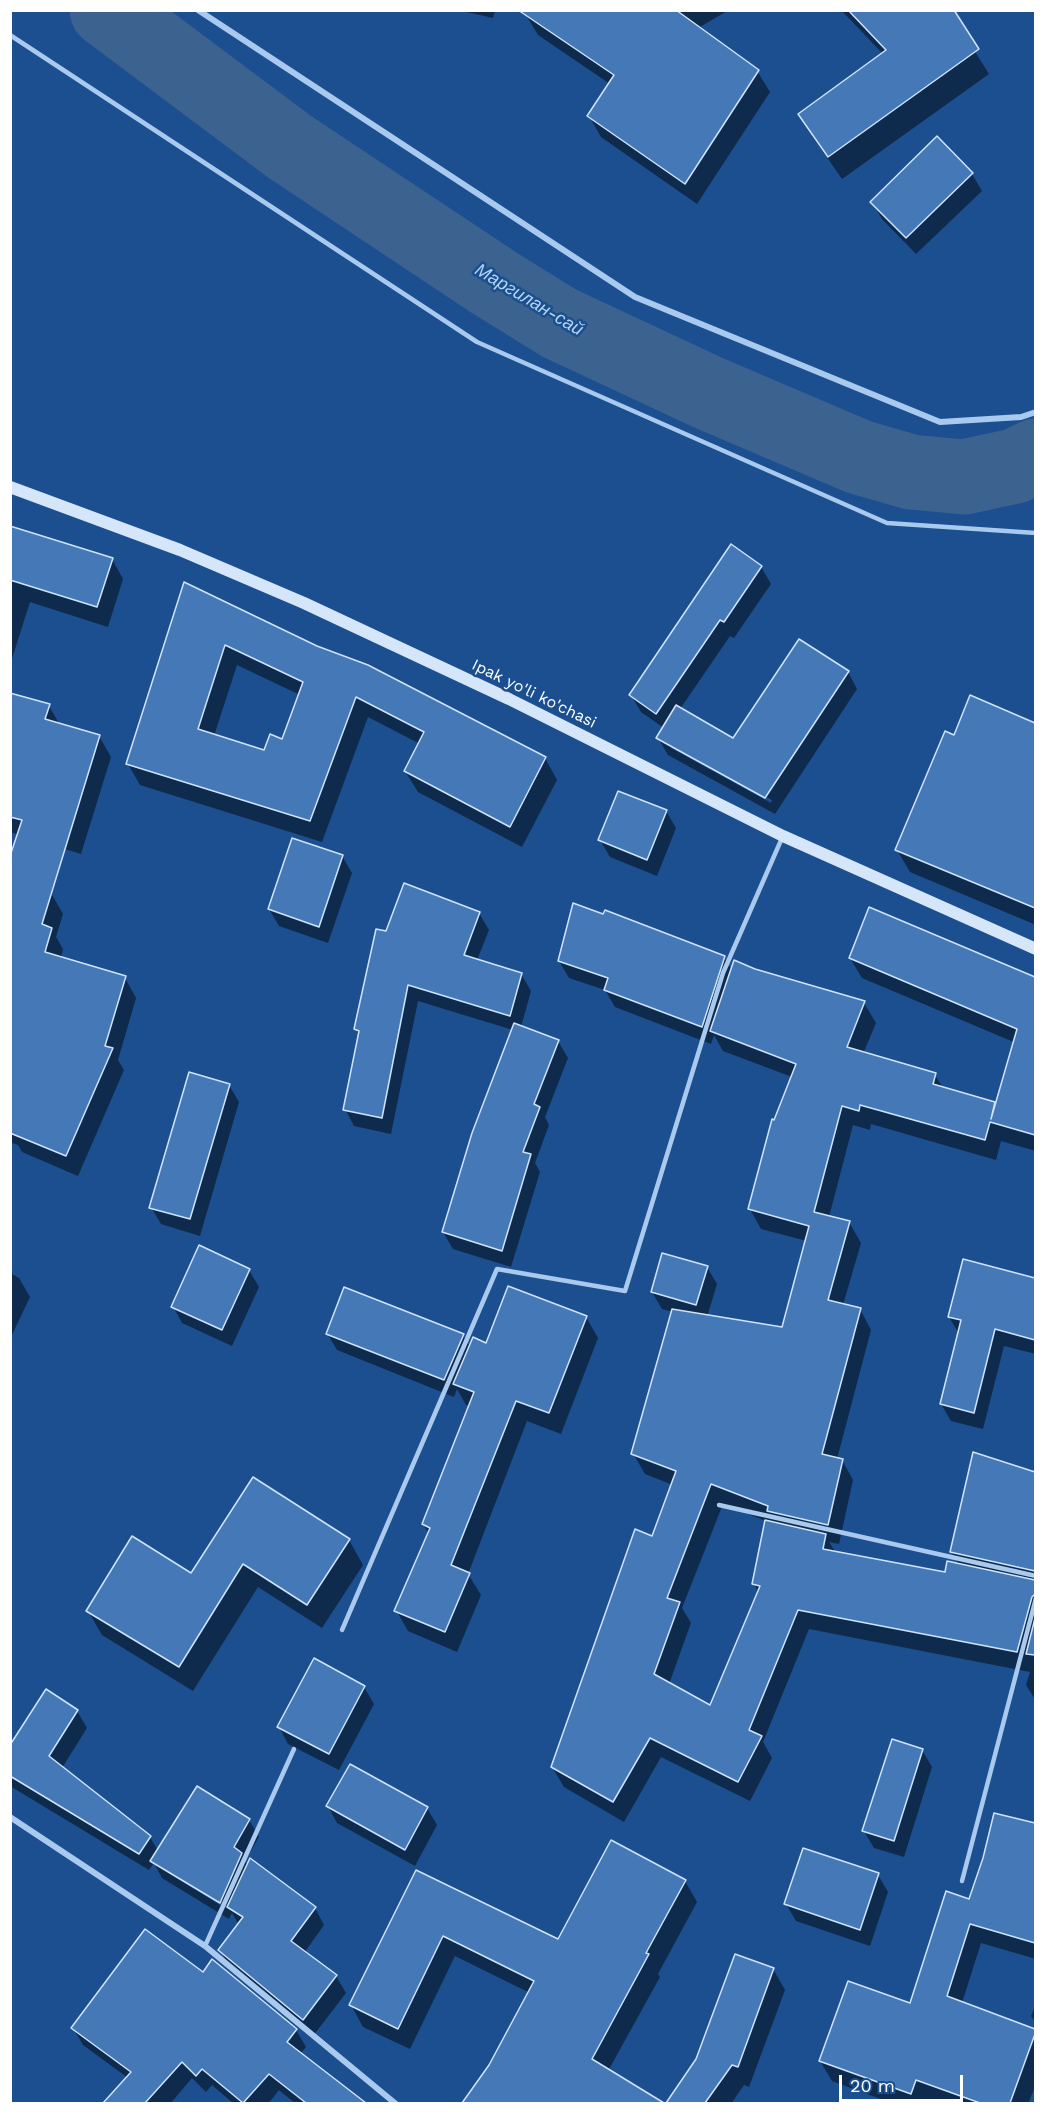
<!DOCTYPE html>
<html>
<head>
<meta charset="utf-8">
<style>
  body { margin:0 }
  #map { position:relative; width:1046px; height:2114px; overflow:hidden; background:#1b4f8f; font-family:"Work Sans",sans-serif }
  canvas { display:block }
  .frame { position:absolute; inset:0; border:12px solid #fff; pointer-events:none }
  .scale { position:absolute; left:839px; top:2075px; width:124px; height:27px; box-sizing:border-box; border:3px solid #fff; border-top:0; padding-left:8px; font-size:18px; line-height:21px; white-space:nowrap; color:#fff; -webkit-text-stroke:4px #1b4f8f; paint-order:stroke }
</style>
</head>
<body>
<div id="map">
<canvas width="1046" height="2114"></canvas>
<div class="frame"></div>
<div class="scale">20 m</div>
</div>
<script>
const ctx = document.querySelector('canvas').getContext('2d');
ctx.lineJoin = 'round';
function paint(path, color) { ctx.fillStyle = color; ctx.fill(path, 'evenodd'); }
const toPath = rows => new Path2D(rows.map(r => 'M' + r).join(''));
function trace(path, color, width, dash) { ctx.strokeStyle = color; ctx.lineWidth = width; ctx.lineCap = dash ? 'butt' : 'round'; ctx.setLineDash(dash || []); ctx.stroke(path); }
function write(font, color, halo, rows, align = 'center') {
  ctx.font = font + ' "Work Sans",sans-serif'; ctx.lineWidth = 5; ctx.setLineDash([]); ctx.textBaseline = 'middle'; ctx.strokeStyle = halo; ctx.fillStyle = color; for (const [text, x, y, turn = 0] of rows) {
    ctx.save(); ctx.translate(x, y); ctx.rotate((+turn || 0) * Math.PI / 180); ctx.textAlign = isNaN(turn) ? turn : align; if (halo) ctx.strokeText(text, 0, 0); ctx.fillText(text, 0, 0); ctx.restore();
  }
}
paint(toPath([
  [458,10,495,10,493,18],
  [528,10,729,10,698,28,757,71,770,92,697,204,601,137,589,116,610,84,538,35,526,15],
  [841,10,950,12,989,74,842,179,813,137,800,114,883,54],
  [972,174,982,191,916,254,882,219,872,202],
  [10,527,112,559,123,579,108,627,30,602,10,665],
  [761,567,771,584,734,638,730,636,680,709,734,740,848,672,857,689,775,814,668,755,658,738,664,728,641,712,631,695],
  [671,744,772,800,771,803,671,748],
  [185,584,545,758,557,780,522,847,418,792,405,771,420,744,368,717,322,842,140,785,128,764],
  [237,665,300,695,283,741,264,751,214,736],
  [10,694,49,706,60,725,99,736,111,757,81,854,10,832],
  [971,697,1036,724,1036,925,910,872,897,850,954,737],
  [666,811,676,828,657,876,610,857,600,840],
  [342,856,352,873,328,943,279,926,269,909],
  [10,882,51,893,63,914,56,937,63,949,61,958,125,978,136,998,118,1060,124,1070,78,1176,22,1152,18,1145,10,1142],
  [479,913,489,930,477,960,521,974,531,991,521,1027,558,1041,568,1058,545,1117,549,1125,535,1163,540,1172,511,1267,453,1249,443,1232,513,1030,418,1001,391,1134,354,1126,345,1109,360,1036,355,1029,387,933],
  [724,958,732,970,755,970,864,1003,876,1023,863,1054,935,1075,943,1088,994,1103,996,1107,1016,1043,862,978,850,958,986,963,1036,982,1036,1151,1001,1141,996,1160,871,1124,870,1130,853,1125,829,1217,849,1222,861,1243,843,1305,860,1309,871,1330,837,1459,842,1460,853,1480,839,1544,829,1542,836,1553,946,1573,959,1565,951,1552,975,1454,1036,1473,1036,1701,1026,1685,1030,1672,809,1629,763,1742,772,1758,750,1801,661,1757,624,1822,564,1787,552,1767,653,1538,673,1485,645,1474,633,1453,673,1312,662,1309,652,1292,707,1267,717,1284,707,1317,783,1329,807,1241,761,1229,750,1209,775,1122,792,1077,723,1051,714,1035,711,1044,615,1007,605,990,569,978,559,961],
  [723,1504,766,1521,754,1584,758,1592,711,1707,669,1684,691,1623,682,1608],
  [229,1085,239,1102,200,1236,161,1224,151,1207],
  [964,1261,1036,1280,1036,1354,1004,1346,983,1429,951,1421,941,1404,959,1334,949,1317],
  [249,1270,259,1287,232,1346,182,1323,173,1306],
  [10,1273,19,1278,30,1297,10,1339],
  [586,1317,598,1338,561,1434,527,1421,468,1574,481,1595,457,1652,408,1631,396,1610,429,1534,423,1524,470,1406,466,1405,457,1389,454,1397,337,1350,327,1333,463,1335,470,1347,487,1345],
  [349,1540,363,1565,322,1628,258,1587,193,1691,102,1635,88,1611,192,1575],
  [364,1687,374,1704,339,1770,288,1744,279,1727],
  [46,1691,77,1711,87,1728,62,1768,150,1837,158,1851,197,1788,249,1820,259,1837,245,1861,248,1866,315,1908,324,1925,304,1953,336,1976,346,1993,313,2036,230,1967,220,1950,239,1925,232,1913,229,1919,162,1878,154,1863,149,1870,10,1786,10,1748],
  [165,1868,227,1905,225,1908,165,1871],
  [922,1750,932,1767,904,1857,874,1848,864,1831],
  [328,1806,427,1808,437,1825,415,1866,337,1823],
  [995,1814,1036,1825,1036,1959,981,1943,962,2003,1036,2031,1036,2084,1028,2104,939,2104,928,2099,926,2104,894,2104,832,2081,820,2061,911,2005,970,1901,985,1858],
  [416,1872,558,1941,685,1881,697,1902,658,1974,660,1977,608,2071,661,2104,478,2104,471,2092,490,2065,530,1993,455,1956,410,2049,363,2027,351,2005],
  [878,1875,888,1892,870,1946,796,1921,786,1904],
  [773,1969,785,1990,749,2087,744,2085,731,2104,668,2104,698,2060],
  [203,1974,296,2030,306,2047,300,2054,363,2104,296,2104,279,2090,268,2104,234,2104,212,2085,206,2092,192,2078,170,2104,105,2104,128,2078,83,2045,73,2028],
  [1036,2004,1036,2023,1031,2016]
]), '#0007');
trace(toPath([
  [107,10,290,147,493,282,559,323,709,393,859,457,911,472,964,477,1015,466,1036,456]
]), '#3c6290', 75);
const building = toPath([
  [518,10,676,10,759,70,685,184,587,116,614,75,518,10],
  [848,10,954,10,979,49,828,157,798,114,886,50,848,10],
  [937,136,973,173,906,238,870,202,937,136],
  [10,526,113,558,97,607,10,580,10,526],
  [731,544,762,566,724,622,720,620,656,714,629,695,731,544],
  [184,582,317,646,368,665,546,757,510,827,404,771,424,732,356,697,310,821,126,764,184,582],
  [225,645,303,682,282,739,270,734,264,750,198,729,225,645],
  [799,639,849,671,765,798,656,738,676,705,733,738,799,639],
  [10,693,50,704,45,719,100,735,42,924,52,928,45,952,126,976,105,1046,113,1048,66,1156,10,1133,10,856,22,820,10,817,10,693],
  [970,695,1035,723,1035,908,895,850,945,731,954,735,970,695],
  [618,791,667,810,647,860,598,840,618,791],
  [292,838,343,855,319,927,268,909,292,838],
  [404,883,480,912,464,955,522,973,510,1016,408,985,382,1118,343,1110,359,1031,354,1029,376,929,386,931,404,883],
  [573,903,603,914,605,910,725,956,702,1027,604,990,608,978,558,961,573,903],
  [869,907,1035,977,1035,1135,990,1122,985,1140,860,1105,859,1111,842,1106,814,1212,850,1221,828,1300,861,1308,822,1454,843,1459,828,1525,767,1511,768,1506,711,1484,667,1598,680,1602,654,1674,710,1705,760,1586,752,1584,765,1520,826,1534,823,1549,945,1572,947,1561,1035,1580,1035,1594,1032,1597,1017,1652,798,1610,749,1730,762,1736,738,1782,650,1738,613,1802,551,1767,635,1529,652,1536,676,1471,631,1454,672,1309,782,1327,809,1226,748,1209,772,1119,774,1120,796,1064,710,1031,734,960,755,969,865,1001,847,1047,936,1073,933,1084,995,1102,991,1119,1017,1029,849,958,869,907],
  [514,1023,559,1040,534,1104,540,1107,523,1152,531,1154,502,1251,442,1232,472,1133,514,1023],
  [189,1072,230,1084,190,1219,149,1208,189,1072],
  [199,1245,250,1269,222,1330,171,1307,199,1245],
  [662,1253,708,1266,696,1305,651,1292,662,1253],
  [963,1259,1035,1278,1035,1340,995,1329,974,1413,940,1404,961,1320,948,1317,963,1259],
  [508,1286,587,1316,549,1413,516,1401,451,1565,470,1573,445,1632,394,1611,430,1528,422,1524,474,1392,453,1384,473,1337,486,1343,508,1286],
  [344,1287,464,1334,444,1380,326,1334,344,1287],
  [973,1452,1035,1472,1035,1571,950,1552,973,1452],
  [253,1477,350,1539,307,1605,243,1564,179,1667,86,1611,132,1536,191,1573,253,1477],
  [1035,1618,1035,1655,1026,1654,1035,1618],
  [314,1658,365,1686,329,1754,277,1727,314,1658],
  [46,1689,78,1710,49,1756,151,1836,139,1854,10,1776,10,1745,46,1689],
  [892,1739,923,1749,894,1841,862,1831,892,1739],
  [350,1764,428,1807,405,1850,326,1806,350,1764],
  [197,1786,250,1819,234,1847,242,1853,220,1903,150,1861,197,1786],
  [994,1813,1035,1823,1035,1943,970,1924,947,1996,1035,2029,1035,2034,1010,2103,980,2103,916,2080,911,2094,819,2061,848,1981,910,2003,946,1891,969,1899,983,1858,994,1813],
  [611,1840,686,1880,646,1953,649,1954,592,2059,664,2103,462,2103,489,2065,534,1981,443,1936,398,2029,349,2005,416,1870,558,1939,611,1840],
  [803,1848,879,1873,860,1930,784,1904,803,1848],
  [250,1858,316,1907,291,1941,337,1975,303,2020,218,1950,243,1917,227,1907,250,1858],
  [145,1929,203,1972,212,1959,297,2029,287,2042,366,2103,306,2103,269,2074,243,2103,202,2069,196,2076,182,2062,145,2103,103,2103,131,2072,71,2028,145,1929],
  [735,1954,774,1968,738,2067,732,2065,705,2103,666,2103,696,2059,735,1954]
]);
paint(building, '#4478b7');
trace(building, '#cfe3fa', 1.5);
trace(toPath([
  [10,35,477,342,887,523,1036,533],
  [719,1505,1036,1576],
  [342,1630,497,1269,625,1291,723,973,782,838],
  [962,1881,1036,1598],
  [205,1946,294,1749]
]), '#a9c9ee', 4.5);
trace(toPath([
  [198,10,635,297,940,422,1021,417,1036,412],
  [10,1817,205,1946,396,2104]
]), '#a9c9ee', 6);
trace(toPath([
  [10,487,180,550,304,603,509,699,783,836,1036,949]
]), '#d6e6fa', 12);
write('16px', '#fff', '#1b4f8f', [
  ["Ipak yo'li ko'chasi",534,694,26]
]);
write('italic 18px', '#b5d3f5', '#1b4f8f', [
  ["Маргилан-сай",529,300,31]
]);
</script>
</body>
</html>
